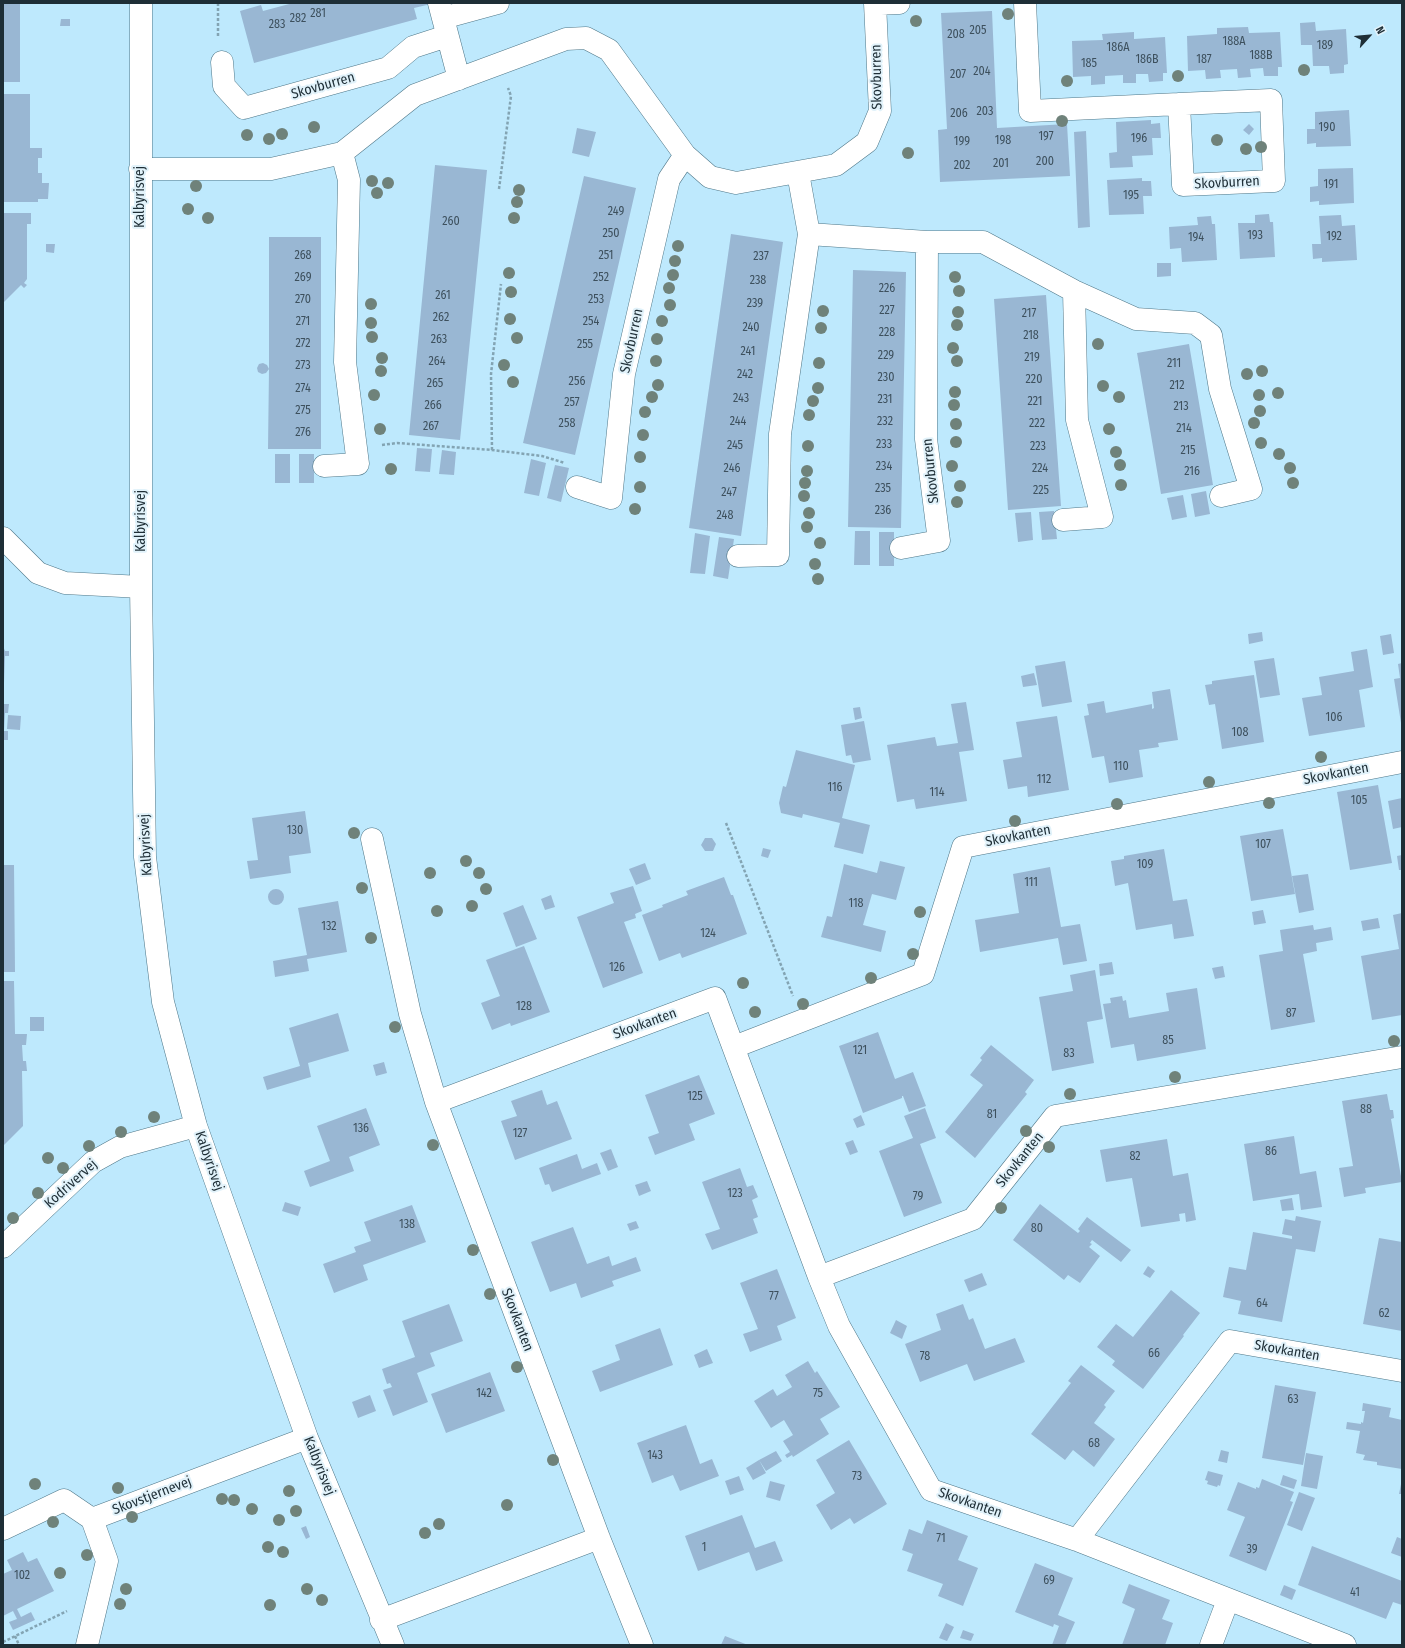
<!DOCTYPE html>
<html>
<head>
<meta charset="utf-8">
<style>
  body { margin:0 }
  #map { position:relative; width:1405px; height:1648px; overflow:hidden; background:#bee9fd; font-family:"Fira Sans Condensed",sans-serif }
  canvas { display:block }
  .frame { position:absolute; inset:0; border:4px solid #1e2e36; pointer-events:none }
  .north { position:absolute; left:1349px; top:16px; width:40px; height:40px; -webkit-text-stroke:3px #e1f2fa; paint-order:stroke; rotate:63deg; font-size:11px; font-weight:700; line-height:16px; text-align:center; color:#1e2e36 }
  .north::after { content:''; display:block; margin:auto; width:14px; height:18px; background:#1e2e36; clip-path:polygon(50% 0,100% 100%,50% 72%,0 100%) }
</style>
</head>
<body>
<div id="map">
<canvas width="1405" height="1648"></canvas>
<div class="frame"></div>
<div class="north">N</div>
</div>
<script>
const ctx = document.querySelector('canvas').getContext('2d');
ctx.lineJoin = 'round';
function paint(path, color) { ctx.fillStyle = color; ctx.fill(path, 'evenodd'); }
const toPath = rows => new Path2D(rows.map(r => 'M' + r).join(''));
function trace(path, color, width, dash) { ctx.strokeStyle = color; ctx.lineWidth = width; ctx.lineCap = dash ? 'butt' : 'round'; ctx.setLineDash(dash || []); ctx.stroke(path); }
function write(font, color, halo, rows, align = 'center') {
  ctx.font = font + ' "Fira Sans Condensed",sans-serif'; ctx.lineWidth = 4; ctx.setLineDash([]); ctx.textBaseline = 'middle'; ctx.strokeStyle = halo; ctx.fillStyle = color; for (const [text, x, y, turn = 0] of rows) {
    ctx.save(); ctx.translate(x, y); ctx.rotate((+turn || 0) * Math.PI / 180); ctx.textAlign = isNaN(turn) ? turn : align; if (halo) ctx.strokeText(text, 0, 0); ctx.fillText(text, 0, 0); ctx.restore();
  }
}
paint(toPath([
  [3,3,20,3,20,82,3,82],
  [293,3,431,3,431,4,414,8,417,19,254,63,240,11,261,5,263,11],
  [992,11,997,128,1067,124,1070,176,940,182,938,130,947,129,941,13],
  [61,19,70,19,70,26,60,26],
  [1315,22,1316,31,1346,29,1348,64,1344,65,1344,73,1330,74,1329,66,1313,66,1312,45,1301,45,1300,23],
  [1248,27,1249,33,1280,32,1282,67,1278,67,1278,76,1264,76,1263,68,1250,69,1251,77,1238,78,1237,69,1220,70,1221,78,1206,79,1205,70,1188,71,1187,36,1217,34,1217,28],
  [1134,32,1134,39,1165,37,1167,73,1163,73,1163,81,1149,82,1148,74,1136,74,1136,83,1123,83,1123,75,1105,76,1105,84,1091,85,1091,76,1073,77,1072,41,1103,40,1102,34],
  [3,94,30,94,30,148,42,148,42,158,38,158,38,173,42,173,42,183,49,183,48,199,38,199,38,202,3,202],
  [1349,110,1351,146,1316,147,1316,143,1307,144,1307,129,1315,129,1315,112],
  [1151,120,1151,124,1160,123,1161,138,1152,138,1153,155,1132,156,1133,167,1110,168,1109,153,1117,152,1116,122],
  [1249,124,1254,129,1249,135,1243,130],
  [577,128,596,132,589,157,572,153],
  [1086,131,1090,227,1078,228,1074,132],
  [435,165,487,170,460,440,409,435],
  [1353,168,1354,203,1319,205,1319,201,1310,202,1310,187,1318,186,1318,169],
  [584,176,636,188,575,455,523,443],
  [1142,178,1142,181,1151,181,1152,196,1143,196,1144,214,1109,215,1107,180],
  [3,213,31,213,31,224,27,224,27,279,24,283,27,285,24,288,21,285,3,303],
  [1269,214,1270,222,1273,222,1275,257,1240,259,1238,223,1255,223,1255,215],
  [1341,215,1342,226,1355,225,1357,260,1322,262,1322,258,1313,259,1312,244,1321,244,1319,216],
  [1211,216,1212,224,1215,224,1217,260,1182,262,1181,248,1170,249,1169,227,1198,225,1197,217],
  [731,234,783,242,741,536,689,528],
  [269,237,321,237,321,449,268,449,269,369,266,373,262,374,258,372,257,368,259,364,263,363,267,365,269,369],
  [46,244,55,244,54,253,46,252],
  [1157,263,1171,263,1171,276,1157,277],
  [853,270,906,272,901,528,848,527],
  [1046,295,1061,506,1008,510,994,299],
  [1189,344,1213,485,1161,494,1137,353],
  [417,448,432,449,430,472,415,471],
  [442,450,456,452,454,475,439,474],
  [275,454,290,454,290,483,275,483],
  [299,454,314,454,314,483,299,483],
  [531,459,546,463,539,496,524,493],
  [555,465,569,468,561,502,547,498],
  [1206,491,1210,514,1195,517,1191,494],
  [1183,495,1187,517,1172,520,1167,498],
  [1054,511,1057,539,1042,540,1039,512],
  [1031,512,1033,540,1018,542,1015,513],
  [855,531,870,531,870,565,854,565],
  [879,532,894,532,894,566,879,566],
  [695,533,710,536,705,574,690,573],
  [719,537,734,539,728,579,713,576],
  [1262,632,1263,641,1249,644,1248,634],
  [1391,634,1394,653,1383,655,1380,636],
  [3,646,5,651,9,651,9,656,5,656,4,683,3,683],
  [1367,649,1373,687,1359,690,1365,727,1309,736,1302,698,1322,695,1319,677,1354,671,1351,652],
  [1274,658,1280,695,1260,698,1254,661],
  [1065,661,1072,702,1042,707,1035,666],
  [1402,663,1402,722,1401,723,1394,679,1400,678,1398,664],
  [1034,673,1037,685,1023,687,1021,676],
  [1254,675,1264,742,1222,749,1215,704,1209,705,1205,685,1212,684,1212,681],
  [1170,689,1178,740,1158,743,1159,747,1139,750,1143,777,1109,783,1104,756,1092,758,1084,716,1089,715,1087,704,1104,701,1106,713,1152,704,1152,709,1154,708,1152,692],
  [966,702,974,750,959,752,967,801,916,809,914,799,897,802,887,745,935,737,937,746,958,743,951,704],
  [3,704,9,704,8,713,5,713,4,731,8,731,8,740,3,740],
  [860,707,862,718,855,720,853,708],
  [8,715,21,716,20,730,7,729],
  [1057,716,1069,790,1028,797,1027,786,1008,789,1003,760,1022,757,1016,722],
  [864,721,871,760,853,763,851,755,846,756,841,725],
  [796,750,855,765,842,818,870,825,863,854,834,847,840,823,803,814,802,818,781,813,779,803,783,786,786,787],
  [1378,785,1392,863,1350,870,1337,792],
  [1402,798,1402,827,1393,829,1388,801],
  [305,811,311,853,289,856,291,873,250,879,247,861,258,860,252,818],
  [1283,829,1295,894,1251,901,1240,836],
  [705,838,712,838,716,844,713,851,705,851,701,845],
  [763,848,771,850,768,858,761,856],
  [1164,849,1173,901,1187,899,1194,936,1174,939,1172,924,1136,930,1128,883,1115,886,1111,861,1124,859,1124,856],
  [1402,855,1402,870,1399,870,1397,856],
  [880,861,905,867,896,900,872,894,863,925,886,931,881,952,821,937,827,916,832,917,844,864,877,873],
  [645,863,651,879,636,885,629,869],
  [3,865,14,865,15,972,3,972],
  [1050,867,1061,927,1080,924,1087,961,1063,965,1058,938,980,952,975,920,1019,913,1013,874],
  [1308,874,1314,910,1299,913,1292,876],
  [724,877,731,895,733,895,747,934,682,958,680,953,659,961,642,915,663,907,662,905,688,895,686,891],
  [633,886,642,911,635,914,636,918,624,922,643,973,603,988,577,917,614,903,610,893],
  '268 897a8 8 0 1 1 16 0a8 8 0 1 1-16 0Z',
  [551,895,555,907,545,910,541,899],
  [338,901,347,952,307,959,309,971,275,977,273,961,307,955,298,908],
  [523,905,537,939,516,947,503,913],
  [1263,910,1266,923,1254,925,1252,912],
  [1402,913,1402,1015,1372,1020,1361,956,1399,949,1393,915],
  [1378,918,1380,928,1363,931,1361,921],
  [1313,925,1314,930,1331,927,1333,940,1316,943,1317,951,1303,954,1315,1022,1271,1030,1259,955,1283,951,1280,930],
  [524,946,550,1012,511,1026,510,1023,492,1030,481,1003,500,996,486,960],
  [1112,962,1114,974,1100,976,1099,964],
  [1223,966,1225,977,1215,979,1212,968],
  [1095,970,1103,1019,1087,1022,1094,1063,1052,1071,1039,997,1073,991,1070,975],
  [3,981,14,981,15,1034,27,1034,26,1045,22,1045,23,1061,26,1061,27,1071,22,1071,23,1126,3,1146],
  [1197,988,1206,1049,1137,1061,1134,1044,1111,1048,1103,1004,1111,1003,1110,998,1122,996,1123,1001,1126,1000,1129,1018,1169,1011,1166,993],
  [338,1013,349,1051,308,1063,311,1077,267,1090,263,1077,300,1066,289,1028],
  [30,1017,44,1017,44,1031,30,1031],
  [878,1032,895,1079,913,1072,926,1106,909,1112,903,1096,902,1096,902,1098,863,1113,839,1046],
  [991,1045,1034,1080,1025,1092,1027,1094,975,1158,945,1132,983,1085,970,1075,982,1060,980,1058],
  [384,1062,387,1073,376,1076,373,1065],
  [699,1075,715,1114,689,1124,695,1140,655,1155,648,1137,659,1133,645,1095],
  [542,1090,547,1105,557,1101,572,1139,515,1160,501,1121,517,1116,511,1101],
  [1387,1094,1390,1110,1393,1110,1394,1118,1391,1119,1402,1182,1365,1188,1366,1193,1344,1197,1339,1168,1353,1166,1342,1101],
  [366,1108,380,1145,349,1157,354,1171,310,1187,304,1171,330,1161,317,1126],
  [925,1108,936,1138,920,1144,942,1203,904,1217,879,1151,913,1138,904,1116],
  [861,1115,865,1125,857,1128,853,1119],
  [1294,1136,1300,1174,1316,1171,1322,1207,1301,1210,1299,1194,1253,1201,1244,1144],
  [1167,1139,1173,1176,1188,1173,1196,1220,1186,1222,1185,1213,1179,1214,1180,1221,1141,1227,1132,1178,1106,1182,1100,1150],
  [853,1140,858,1152,850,1155,845,1143],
  [611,1149,618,1167,608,1171,600,1153],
  [577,1154,582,1169,597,1163,601,1174,552,1192,549,1184,545,1185,539,1168],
  [740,1168,747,1187,753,1185,758,1197,752,1200,758,1217,753,1219,758,1233,712,1250,705,1234,720,1229,702,1182],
  [647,1181,651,1191,639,1196,635,1185],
  [1292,1198,1294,1210,1282,1211,1280,1200],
  [285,1202,301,1207,298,1216,282,1211],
  [1040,1204,1078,1233,1080,1231,1078,1229,1087,1217,1131,1250,1121,1262,1092,1240,1090,1243,1092,1244,1089,1247,1100,1256,1080,1283,1068,1275,1064,1280,1013,1240],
  [412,1205,426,1242,363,1265,368,1280,334,1293,323,1264,356,1252,354,1247,371,1241,364,1222],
  [1296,1216,1321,1221,1315,1252,1296,1249,1282,1322,1238,1314,1241,1301,1223,1297,1229,1267,1246,1270,1253,1232,1292,1239,1292,1236,1282,1234,1285,1219,1295,1221],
  [636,1221,639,1228,630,1231,627,1224],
  [573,1227,587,1264,609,1256,612,1266,636,1257,641,1271,612,1281,614,1286,581,1298,576,1283,550,1292,531,1242],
  [1379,1238,1402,1242,1402,1331,1363,1324],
  [1148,1266,1155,1271,1150,1278,1143,1274],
  [777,1269,796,1318,777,1326,782,1340,750,1352,743,1334,758,1329,740,1283],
  [982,1273,987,1285,969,1292,964,1280],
  [1171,1290,1200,1313,1183,1335,1184,1336,1143,1389,1112,1365,1115,1361,1097,1347,1116,1324,1133,1337],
  [449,1304,463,1341,430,1353,435,1366,417,1373,428,1402,393,1416,383,1390,392,1387,390,1383,387,1384,382,1369,415,1357,402,1321],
  [963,1304,969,1320,973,1318,985,1349,1015,1338,1025,1362,974,1381,967,1364,920,1382,905,1344,941,1330,936,1314],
  [896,1320,907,1326,902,1339,890,1333],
  [660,1328,673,1365,600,1392,592,1371,620,1360,615,1345],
  [707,1349,713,1363,699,1368,694,1355],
  [808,1361,815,1373,817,1371,840,1407,820,1419,829,1434,793,1457,792,1455,787,1458,785,1455,790,1452,783,1441,793,1435,784,1420,771,1428,754,1401,773,1389,777,1396,792,1387,785,1375],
  [1081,1365,1115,1391,1104,1405,1106,1407,1094,1423,1115,1439,1094,1467,1073,1450,1065,1460,1031,1434,1071,1383,1068,1381],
  [490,1372,505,1411,446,1433,431,1394],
  [1275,1385,1316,1392,1303,1465,1262,1458],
  [370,1395,376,1411,358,1418,352,1402],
  [1363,1403,1391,1408,1389,1417,1402,1420,1402,1469,1377,1465,1377,1462,1363,1460,1365,1455,1356,1453,1360,1431,1346,1429,1347,1422,1361,1424,1361,1422,1363,1423,1365,1411,1362,1411],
  [686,1425,700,1464,712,1459,719,1476,680,1491,673,1475,652,1483,637,1443],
  [849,1440,887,1504,854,1524,850,1518,831,1530,816,1505,835,1493,816,1460],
  [1221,1450,1229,1452,1227,1463,1218,1461],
  [776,1451,782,1461,766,1471,759,1460],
  [1306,1453,1323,1456,1317,1489,1301,1486],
  [759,1460,766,1473,753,1480,746,1468],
  [1208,1471,1223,1475,1220,1486,1218,1485,1217,1487,1207,1484,1208,1481,1205,1480],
  [1283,1475,1297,1480,1294,1489,1280,1485],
  [739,1476,744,1490,730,1495,725,1481],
  [1262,1479,1294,1492,1290,1501,1293,1502,1266,1571,1229,1556,1245,1517,1227,1510,1238,1482,1256,1489,1256,1487,1259,1488],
  [770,1481,785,1485,780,1501,766,1497],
  [1401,1484,1402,1484,1402,1494,1399,1494],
  [1299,1492,1315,1498,1302,1531,1287,1525],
  [742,1515,755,1548,775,1541,783,1561,756,1571,749,1552,698,1571,685,1536],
  [927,1520,968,1536,958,1560,978,1568,963,1606,938,1596,943,1584,907,1571,913,1554,902,1550,909,1529,922,1534],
  [306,1526,310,1537,306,1539,301,1528],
  [1397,1537,1402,1539,1402,1557,1391,1553],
  [1312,1546,1402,1581,1402,1605,1393,1602,1386,1619,1298,1585],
  [23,1552,28,1562,37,1558,54,1591,17,1609,21,1617,31,1612,35,1620,13,1630,9,1622,17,1619,13,1611,3,1616,3,1574,12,1570,7,1560],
  [1035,1563,1073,1578,1058,1615,1075,1622,1065,1645,1052,1645,1059,1626,1054,1624,1053,1627,1015,1612],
  [1129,1584,1170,1600,1162,1619,1173,1623,1165,1645,1122,1645,1135,1609,1122,1603],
  [1284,1585,1296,1590,1292,1600,1280,1595],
  [946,1623,954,1627,947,1641,939,1638],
  [963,1630,974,1634,971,1641,960,1638],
  [725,1636,748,1645,721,1645]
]), '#99b7d3');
const street = toPath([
  [141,3,141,587,145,857,163,1002,196,1126,307,1438,393,1645],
  [439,3,459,79],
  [1025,3,1030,111,1179,104,1271,100,1274,181,1183,185,1179,104],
  [875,4,899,3],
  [443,18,498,3],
  [222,62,224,86,244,108,388,68,413,47,447,36],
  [140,169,271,169,342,153,415,95,566,39,586,38,609,50,685,155,710,177,736,183,836,165,867,142,880,111,875,3],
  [809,234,927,242,983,242,1074,291,1136,319,1195,323,1211,335,1220,389,1251,489,1221,496],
  [324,466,358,464,345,362,349,180,342,153],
  [577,487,611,498,624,374,669,179,685,155],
  [1063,520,1102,517,1077,420,1074,291],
  [3,538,38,573,65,583,141,587],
  [901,548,939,541,926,439,927,242],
  [738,556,778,555,780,434,809,234,798,173],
  [372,839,410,1014,436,1102,599,1538,642,1645],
  [734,1047,923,974,963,847,1402,762],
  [436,1102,715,998,819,1277,839,1326,931,1490,1077,1540,1345,1645],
  [3,1247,93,1162,120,1147,196,1126],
  [819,1277,973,1219,1055,1116,1402,1057],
  [3,1529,64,1500,92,1519,307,1438],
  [1077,1540,1230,1341,1402,1371],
  [381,1620,599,1538],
  [87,1645,107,1561,92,1519],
  [1211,1645,1228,1600]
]);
trace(street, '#4f7788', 23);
trace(toPath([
  [218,36,218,3],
  [499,189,511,96,508,88],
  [382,445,397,443,492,450,542,456,565,463],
  [492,450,491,374,501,284],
  [726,823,793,996],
  [15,1636,19,1645],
  [3,1642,67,1611]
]), '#83a4b3', 2.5, [3, 2]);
trace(street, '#fff', 22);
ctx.fillStyle = '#6f827a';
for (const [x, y] of [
  [1008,14],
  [916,21],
  [1304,70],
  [1178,76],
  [1067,81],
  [1062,121],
  [314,127],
  [282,134],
  [247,135],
  [269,139],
  [1217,140],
  [1261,147],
  [1246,149],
  [908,153],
  [372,181],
  [388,183],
  [196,186],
  [519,190],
  [377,193],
  [517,202],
  [188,209],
  [208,218],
  [514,218],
  [678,246],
  [675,261],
  [509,273],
  [673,275],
  [955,277],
  [669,288],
  [959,291],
  [511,292],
  [371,304],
  [670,305],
  [823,311],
  [958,312],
  [510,319],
  [662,321],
  [371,323],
  [957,325],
  [821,328],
  [372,337],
  [517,338],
  [657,339],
  [1098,344],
  [953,348],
  [382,358],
  [656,361],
  [957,361],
  [819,363],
  [504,365],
  [381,371],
  [1262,371],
  [1247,374],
  [513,382],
  [658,385],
  [1103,386],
  [818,388],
  [955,392],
  [1278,393],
  [374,395],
  [1259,395],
  [652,397],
  [1119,397],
  [813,401],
  [954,405],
  [1260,411],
  [645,412],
  [809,415],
  [1254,423],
  [956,424],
  [380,429],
  [1109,429],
  [643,435],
  [956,442],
  [1261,443],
  [808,446],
  [1116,452],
  [1279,454],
  [640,457],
  [1120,465],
  [952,466],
  [1290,468],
  [391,469],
  [807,471],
  [805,483],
  [1293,483],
  [1121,485],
  [960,486],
  [640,487],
  [804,496],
  [957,502],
  [635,509],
  [809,513],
  [807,527],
  [820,543],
  [815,564],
  [818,579],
  [1321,757],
  [1209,782],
  [1269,803],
  [1117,804],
  [1015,821],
  [354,833],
  [466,861],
  [430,873],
  [479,873],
  [362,888],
  [486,889],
  [472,906],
  [437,911],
  [920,912],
  [371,938],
  [913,954],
  [871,978],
  [743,983],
  [803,1004],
  [755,1012],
  [395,1027],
  [1394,1041],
  [1175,1077],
  [1070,1094],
  [154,1117],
  [1026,1131],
  [121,1132],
  [433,1145],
  [89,1146],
  [1049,1147],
  [48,1158],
  [63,1168],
  [38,1193],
  [1001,1208],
  [13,1218],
  [473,1250],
  [490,1294],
  [517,1367],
  [553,1460],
  [35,1484],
  [118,1488],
  [289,1491],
  [222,1499],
  [234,1500],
  [507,1505],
  [252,1509],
  [296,1511],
  [132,1517],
  [279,1520],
  [53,1522],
  [439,1524],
  [425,1533],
  [268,1547],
  [283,1552],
  [87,1555],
  [60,1573],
  [126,1589],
  [307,1589],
  [322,1600],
  [120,1604],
  [270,1605]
]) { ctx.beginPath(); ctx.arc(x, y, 6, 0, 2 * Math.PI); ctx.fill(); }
write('12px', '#3d505d', null, [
  ["281",318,14],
  ["282",298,19],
  ["283",277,25],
  ["205",978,31],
  ["208",956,35],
  ["188A",1234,42],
  ["189",1325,46],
  ["186A",1118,48],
  ["188B",1261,56],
  ["186B",1147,60],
  ["187",1204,60],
  ["185",1089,64],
  ["204",982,72],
  ["207",958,75],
  ["203",985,112],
  ["206",959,114],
  ["190",1327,128],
  ["197",1046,137],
  ["196",1139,139],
  ["198",1003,141],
  ["199",962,142],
  ["200",1045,162],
  ["201",1001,164],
  ["202",962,166],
  ["191",1331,185],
  ["195",1131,196],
  ["249",616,212],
  ["260",451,222],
  ["250",611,234],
  ["193",1255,236],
  ["192",1334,237],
  ["194",1196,238],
  ["268",303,256],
  ["251",606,256],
  ["237",761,257],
  ["269",303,278],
  ["252",601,278],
  ["238",758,281],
  ["226",887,289],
  ["261",443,296],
  ["270",303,300],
  ["253",596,300],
  ["239",755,304],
  ["227",887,311],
  ["217",1029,314],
  ["262",441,318],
  ["271",303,322],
  ["254",591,322],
  ["240",751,328],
  ["228",887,333],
  ["218",1031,336],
  ["263",439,340],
  ["272",303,344],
  ["255",585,345],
  ["241",748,352],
  ["229",886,356],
  ["219",1032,358],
  ["264",437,362],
  ["211",1174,364],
  ["273",303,366],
  ["242",745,375],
  ["230",886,378],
  ["220",1034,380],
  ["256",577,382],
  ["265",435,384],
  ["212",1177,386],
  ["274",303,389],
  ["243",741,399],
  ["231",885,400],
  ["221",1035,402],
  ["257",572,403],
  ["266",433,406],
  ["213",1181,407],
  ["275",303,411],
  ["244",738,422],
  ["232",885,422],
  ["258",567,424],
  ["222",1037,424],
  ["267",431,427],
  ["214",1184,429],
  ["276",303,433],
  ["233",884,445],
  ["245",735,446],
  ["223",1038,447],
  ["215",1188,451],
  ["234",884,467],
  ["246",732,469],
  ["224",1040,469],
  ["216",1192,472],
  ["235",883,489],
  ["225",1041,491],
  ["247",729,493],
  ["236",883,511],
  ["248",725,516],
  ["106",1334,718],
  ["108",1240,733],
  ["110",1121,767],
  ["112",1044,780],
  ["116",835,788],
  ["114",937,793],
  ["105",1359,801],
  ["130",295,831],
  ["107",1263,845],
  ["109",1145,865],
  ["111",1031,883],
  ["118",856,904],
  ["132",329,927],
  ["124",708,934],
  ["126",617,968],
  ["128",524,1007],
  ["87",1291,1014],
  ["85",1168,1041],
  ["121",860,1051],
  ["83",1069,1054],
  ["125",695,1097],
  ["88",1366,1110],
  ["81",992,1115],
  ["136",361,1129],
  ["127",520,1134],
  ["86",1271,1152],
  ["82",1135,1157],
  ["123",735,1194],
  ["79",918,1197],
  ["138",407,1225],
  ["80",1037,1229],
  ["77",774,1297],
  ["64",1262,1304],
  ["62",1384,1314],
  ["66",1154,1354],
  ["78",925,1357],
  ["142",484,1394],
  ["75",818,1394],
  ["63",1293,1400],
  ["68",1094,1444],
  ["143",655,1456],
  ["73",857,1477],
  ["71",941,1539],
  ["1",704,1548],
  ["39",1252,1550],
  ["102",22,1576],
  ["69",1049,1581],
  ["41",1355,1593]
]);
write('14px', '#1e2e36', '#e1f2fa', [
  ["Skovburren",877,77,-91],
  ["Skovburren",323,86,-16],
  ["Skovburren",1227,183,-3],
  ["Kalbyrisvej",140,197,-90],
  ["Skovburren",632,341,-78],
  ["Skovburren",931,471,-96],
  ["Kalbyrisvej",141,521,-90],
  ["Skovkanten",1336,774,-11],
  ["Skovkanten",1018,836,-11],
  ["Kalbyrisvej",146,845,-93],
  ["Skovkanten",645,1024,-20],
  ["Skovkanten",1020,1160,-51],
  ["Kalbyrisvej",209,1161,71],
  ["Kodrivervej",71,1184,-42],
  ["Skovkanten",517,1320,69],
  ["Skovkanten",1287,1351,10],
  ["Kalbyrisvej",319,1466,68],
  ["Skovstjernevej",152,1496,-21],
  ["Skovkanten",970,1503,19]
]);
</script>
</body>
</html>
